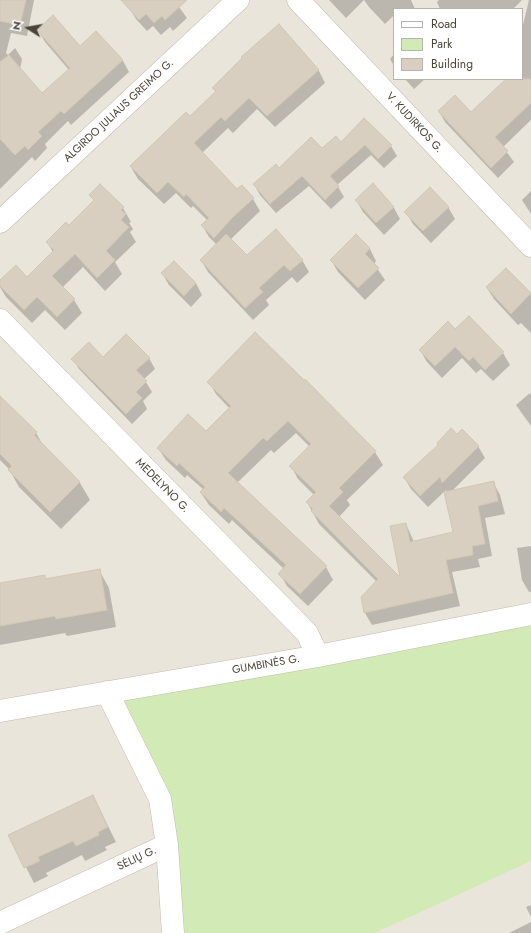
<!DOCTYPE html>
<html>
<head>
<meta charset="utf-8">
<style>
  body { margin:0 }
  #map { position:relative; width:531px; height:933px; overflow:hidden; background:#f6f3ec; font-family:Jost,sans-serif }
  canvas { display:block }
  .legend { position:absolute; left:393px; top:8px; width:130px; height:72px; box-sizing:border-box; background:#fff; border:1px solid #b7b4b0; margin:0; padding:5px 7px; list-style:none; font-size:12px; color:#4b4439 }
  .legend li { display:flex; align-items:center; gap:8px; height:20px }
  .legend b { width:20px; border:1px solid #b7b4b0 }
  .north { position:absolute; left:8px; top:8px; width:40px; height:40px; -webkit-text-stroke:3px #fff; paint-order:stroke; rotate:281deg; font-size:11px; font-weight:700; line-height:16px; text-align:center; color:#4b4439 }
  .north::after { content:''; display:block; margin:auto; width:14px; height:18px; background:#4b4439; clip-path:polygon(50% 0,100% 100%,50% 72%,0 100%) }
</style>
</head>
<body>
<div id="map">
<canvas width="531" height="933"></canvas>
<ul class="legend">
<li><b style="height:5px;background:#fff"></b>Road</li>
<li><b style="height:11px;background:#d2eab5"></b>Park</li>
<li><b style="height:11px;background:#d8cfc1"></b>Building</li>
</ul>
<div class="north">N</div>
</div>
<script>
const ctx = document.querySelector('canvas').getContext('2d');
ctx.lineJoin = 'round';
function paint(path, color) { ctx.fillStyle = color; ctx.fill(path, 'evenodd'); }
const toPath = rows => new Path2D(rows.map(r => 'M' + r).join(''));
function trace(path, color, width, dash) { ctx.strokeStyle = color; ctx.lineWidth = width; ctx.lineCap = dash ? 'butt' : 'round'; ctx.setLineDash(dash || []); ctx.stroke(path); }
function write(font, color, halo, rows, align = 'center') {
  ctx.font = font + ' Jost,sans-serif'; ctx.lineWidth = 4; ctx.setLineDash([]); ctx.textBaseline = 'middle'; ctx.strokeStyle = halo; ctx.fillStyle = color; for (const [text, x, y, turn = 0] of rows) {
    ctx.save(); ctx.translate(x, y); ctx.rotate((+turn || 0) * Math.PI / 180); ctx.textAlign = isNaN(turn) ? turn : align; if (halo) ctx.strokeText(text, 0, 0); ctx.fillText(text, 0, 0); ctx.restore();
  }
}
paint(toPath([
  [0,0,531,0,531,614,160,799,173,933,0,933],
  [394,9,522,9,522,79,394,79],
  [531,861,531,933,375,933,496,876]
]), '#eae5da');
paint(toPath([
  [531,614,531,861,375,933,173,933,167,845,107,692]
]), '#d2eab5');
paint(toPath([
  [0,0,34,0,27,36,11,33,6,53,8,55,15,48,22,59,20,69,42,95,69,70,45,42,38,30,80,47,96,32,123,61,129,72,71,125,68,121,45,144,47,148,35,161,32,157,0,189],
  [137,0,174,0,187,18,173,31,170,27,161,35,153,26,147,31,136,19,129,7],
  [329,0,364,0,346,18],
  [364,0,411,0,415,9,394,9,394,15,385,24,369,7],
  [439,0,522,0,513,9,440,9,437,2],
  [529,0,531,0,531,120,503,147,514,162,498,178,445,122,439,111,471,113,507,79,522,79,522,29],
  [279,25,319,71,325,83,275,127,257,109,233,133,228,128,202,153,237,191,242,186,253,199,260,211,230,240,247,257,302,260,309,272,297,283,292,277,266,300,269,305,253,320,208,272,201,260,217,245,209,237,202,225,207,220,193,206,191,208,176,193,164,204,138,179,131,167,190,118,216,92,213,88],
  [394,54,394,66,390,59],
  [405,79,425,79,414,89],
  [341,143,391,146,397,156,384,168,371,155,337,185,344,197,331,209,309,186,276,213,260,195,254,184,279,170,322,149],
  [373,185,394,208,400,219,384,235,363,212,356,200],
  [531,191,531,214,522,200],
  [91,195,123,208,131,222,129,223,133,229,130,232,136,242,115,262,122,274,105,291,83,267,62,288,74,300,82,313,65,330,45,310,32,323,6,297,0,287,0,282,27,278,53,252,47,242,69,227,94,201],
  [448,207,455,219,431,243,413,224,406,212],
  [356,236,370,249,376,261,374,264,385,280,365,300,338,272,331,260],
  [174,262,196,283,202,295,191,307,169,285,162,273],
  [506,269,531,295,531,333,521,323,518,325,494,299,487,288],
  [455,330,503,353,510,365,493,381,481,369,476,373,462,358,442,378,427,362,420,350],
  [149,358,155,369,144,379,152,392,143,401,147,409,132,424,79,369,73,359],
  [305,380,375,452,383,465,347,500,350,505,339,517,402,580,406,524,414,542,454,533,446,490,428,507,411,489,404,477,457,435,478,446,485,458,452,491,493,482,500,495,505,514,485,518,492,556,478,559,480,567,452,572,460,606,372,625,365,613,377,582,319,524,312,511,307,502,314,495,298,479,291,466,310,447,296,433,274,453,271,450,237,483,326,567,333,580,308,606,287,586,280,574,284,569,232,520,229,524,209,505,201,493,204,490,187,475,185,478,166,460,158,448,206,432,230,409,216,394,209,382],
  [530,393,531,395,531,426,516,405],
  [0,398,36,433,44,447,80,483,90,500,61,529,19,487,9,469,0,460],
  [531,546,531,592,529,592,522,580,517,548],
  [99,570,109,588,116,627,67,636,65,633,0,645,0,584,44,576,46,580],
  [93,796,116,842,105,847,107,850,85,861,82,855,46,873,48,876,34,883,10,836],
  [531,905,531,917,526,907],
  [531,922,531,933,509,933]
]), '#0003');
const building = toPath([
  [0,0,26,0,20,25,0,21,0,0],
  [121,0,187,0,165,20,162,16,154,23,146,14,139,20,121,0],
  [53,15,80,46,96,31,123,60,64,114,61,111,38,132,42,136,28,150,25,146,15,155,0,139,0,62,9,55,42,93,70,68,37,30,53,15],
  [279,24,319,70,267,116,249,98,225,121,221,117,194,143,237,189,242,185,254,198,233,217,214,238,201,225,209,218,186,194,184,197,168,182,157,193,130,166,186,112,190,116,216,91,212,88,242,58,241,57,279,24],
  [506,79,531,79,531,103,495,137,508,151,491,168,438,111,455,95,471,112,506,79],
  [364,118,392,145,378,159,365,145,330,176,339,186,325,200,302,176,270,204,253,184,276,164,279,168,311,137,322,148,336,136,341,142,364,118],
  [373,183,394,207,376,223,355,200,373,183],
  [100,184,124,207,121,210,126,214,121,220,129,227,106,251,115,260,97,278,75,254,52,276,75,299,57,317,37,297,24,310,0,286,0,280,16,265,27,277,54,250,46,242,66,222,69,225,94,200,89,195,100,184],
  [430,187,449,207,423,231,404,212,430,187],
  [276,229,303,260,290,271,284,265,259,288,263,292,245,308,200,260,226,234,247,255,276,229],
  [356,234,370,248,365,254,379,268,358,288,330,260,356,234],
  [174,261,196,283,184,296,161,273,174,261],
  [506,268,531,293,511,314,486,287,506,268],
  [469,316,504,352,485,370,473,357,469,361,455,347,435,366,419,350,448,321,455,329,469,316],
  [255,332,304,380,305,379,376,451,339,488,343,492,329,506,400,577,390,526,406,523,410,542,453,532,444,492,494,481,498,501,478,506,485,544,472,546,473,555,446,560,453,593,364,613,361,597,378,579,311,511,313,509,306,502,316,492,289,466,311,444,288,421,267,441,263,438,228,473,327,566,300,594,278,574,286,565,224,508,221,512,200,492,205,487,179,463,177,466,157,448,188,414,206,431,231,406,207,382,255,332],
  [126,334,150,358,136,370,147,381,136,392,142,398,126,414,71,359,89,342,103,357,126,334],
  [0,396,37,432,34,435,80,482,50,512,8,470,12,466,0,454,0,396],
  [451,428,457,434,462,429,479,446,442,483,440,477,420,496,403,477,438,445,437,443,451,428],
  [100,569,107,610,56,619,55,616,0,626,0,583,45,575,45,579,100,569],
  [93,795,108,827,98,832,99,835,76,846,73,841,38,857,40,861,24,868,8,835,93,795]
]);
paint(building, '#d8cfc1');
trace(building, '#d3c7b4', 1);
const minor = toPath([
  [298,0,531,246],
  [0,222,238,0],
  [0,320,307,633,318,656],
  [107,692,160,799,167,845,173,933],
  [0,711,318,656,531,614],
  [0,923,167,845]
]);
trace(minor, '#c2bbae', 23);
trace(minor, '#fff', 22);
write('11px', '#4b4439', '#fff', [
  ["ALGIRDO JULIAUS GREIMO G.",119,111,-43],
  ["V. KUDIRKOS G.",414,123,47],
  ["MEDELYNO G.",162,486,45],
  ["GUMBINĖS G.",266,665,-10],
  ["SĖLIŲ G.",137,859,-25]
]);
</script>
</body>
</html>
